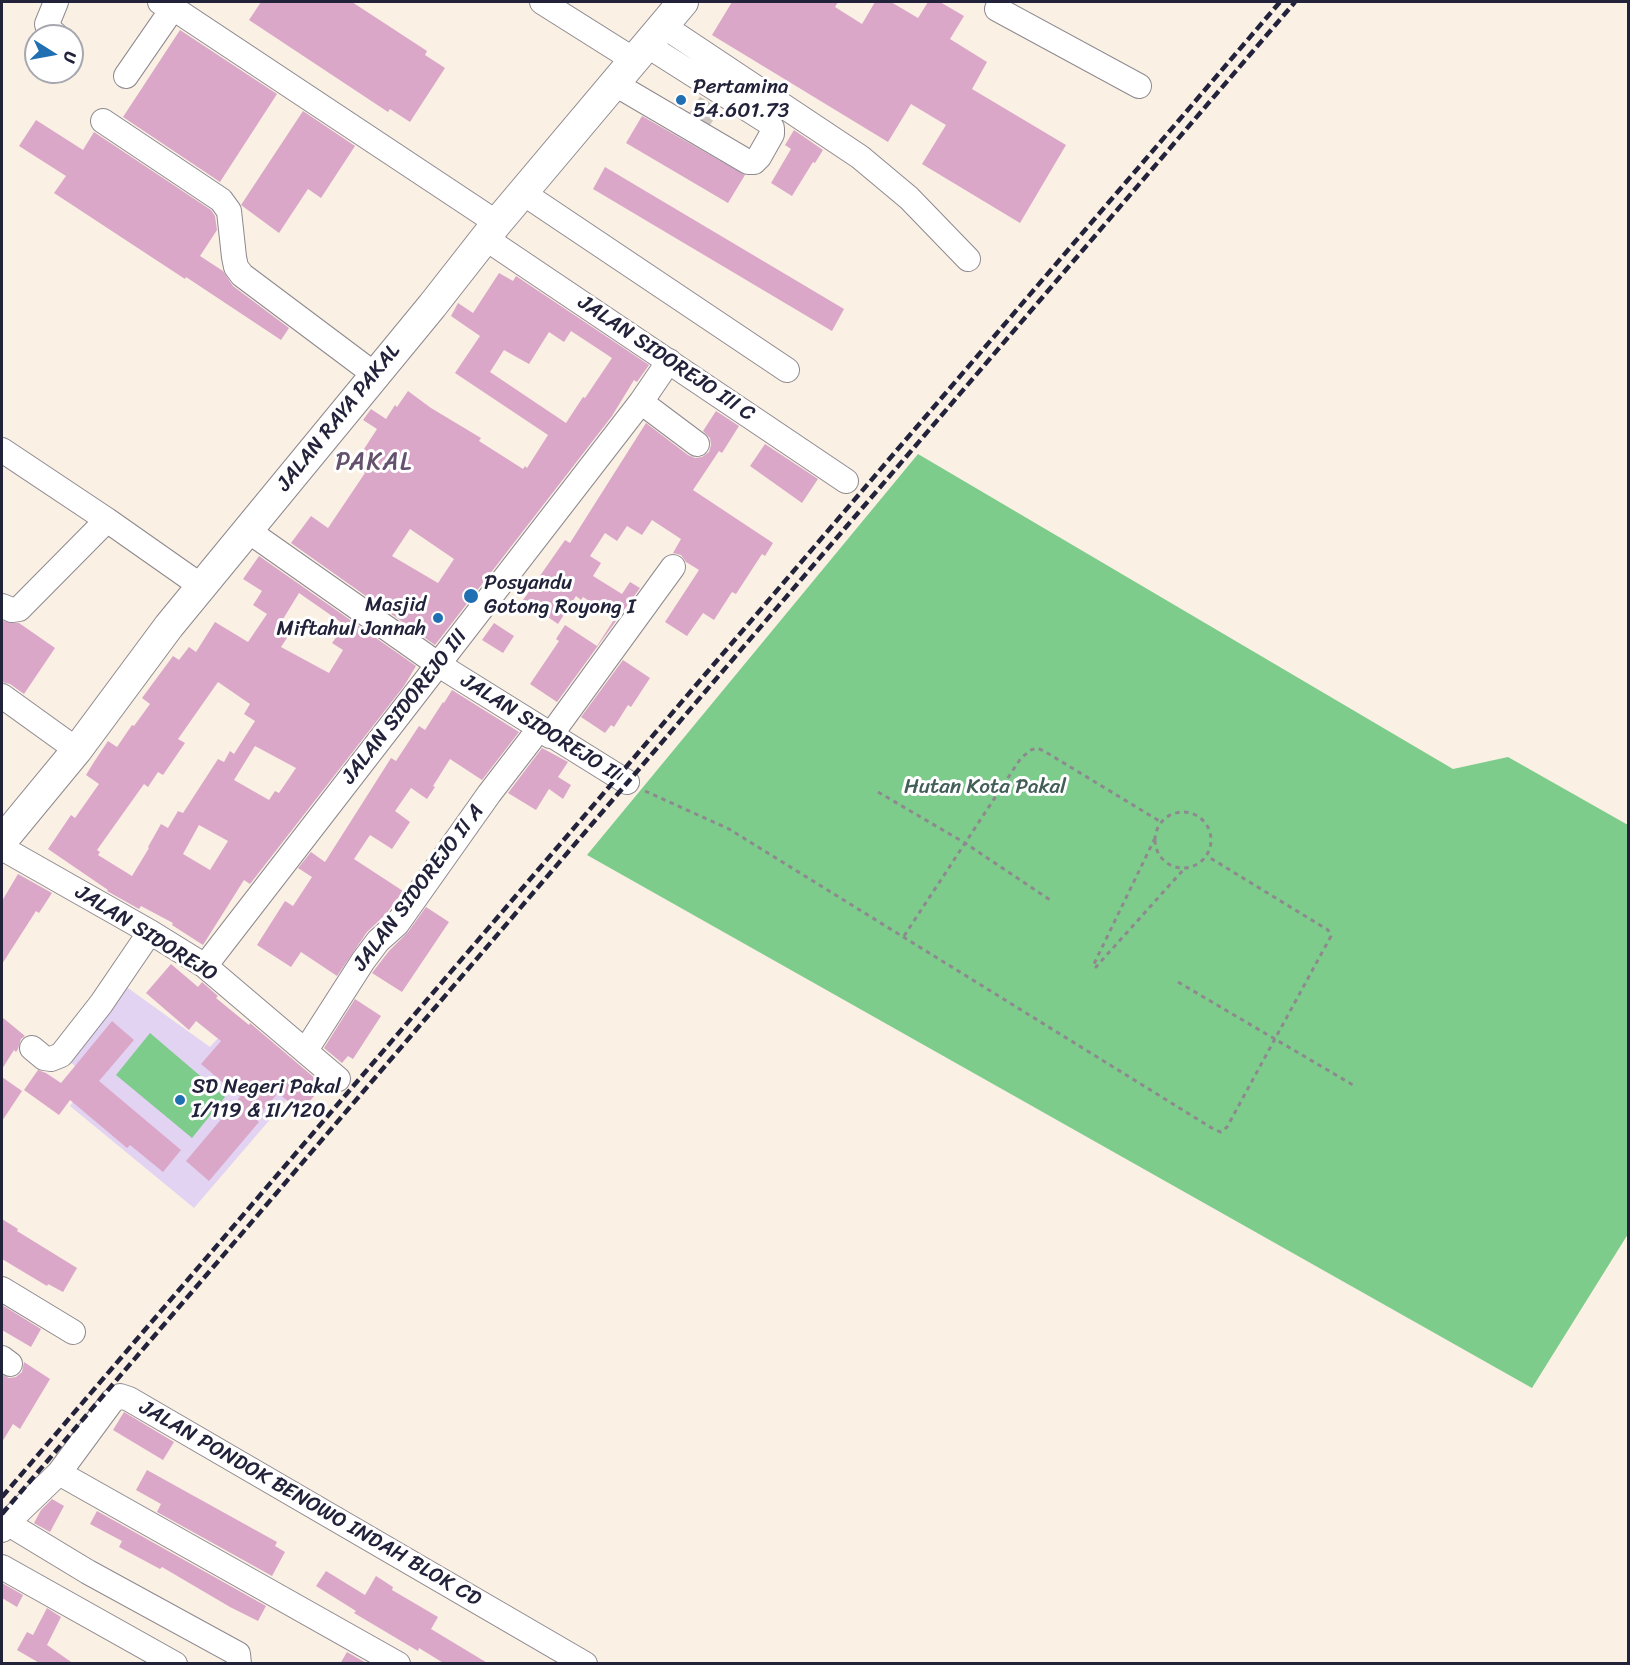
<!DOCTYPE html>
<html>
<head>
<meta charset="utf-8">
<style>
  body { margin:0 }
  #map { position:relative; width:1630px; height:1665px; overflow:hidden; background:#faf0e3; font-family:Sriracha,sans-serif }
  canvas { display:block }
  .frame { position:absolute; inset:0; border:3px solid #22223b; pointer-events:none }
  .north { position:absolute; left:24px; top:24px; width:60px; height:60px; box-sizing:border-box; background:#fff; border:2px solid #a7a7b1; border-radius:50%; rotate:101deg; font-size:16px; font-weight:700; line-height:24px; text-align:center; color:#22223b }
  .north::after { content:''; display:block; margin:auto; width:21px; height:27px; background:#1f6fb2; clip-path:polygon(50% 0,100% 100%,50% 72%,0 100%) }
</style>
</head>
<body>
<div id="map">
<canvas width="1630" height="1665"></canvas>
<div class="frame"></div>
<div class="north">U</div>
</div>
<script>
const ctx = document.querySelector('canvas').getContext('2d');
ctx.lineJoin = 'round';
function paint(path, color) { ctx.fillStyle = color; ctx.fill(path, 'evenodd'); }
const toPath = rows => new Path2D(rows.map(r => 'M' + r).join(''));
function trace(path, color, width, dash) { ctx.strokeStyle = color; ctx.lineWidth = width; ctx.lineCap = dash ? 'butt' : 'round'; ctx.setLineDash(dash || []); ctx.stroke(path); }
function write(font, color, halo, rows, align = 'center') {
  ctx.font = font + ' Sriracha,sans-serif'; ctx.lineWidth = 6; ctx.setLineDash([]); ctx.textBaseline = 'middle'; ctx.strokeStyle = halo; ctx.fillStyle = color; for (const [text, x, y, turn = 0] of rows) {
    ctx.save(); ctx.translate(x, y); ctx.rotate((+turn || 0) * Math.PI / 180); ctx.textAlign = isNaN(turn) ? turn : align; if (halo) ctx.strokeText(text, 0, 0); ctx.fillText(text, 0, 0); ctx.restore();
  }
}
paint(toPath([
  [121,983,210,1047,219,1037,291,1095,194,1208,70,1106,89,1079,66,1058]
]), '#e3d3f2');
paint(toPath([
  [918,454,1453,769,1508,757,1628,825,1628,1234,1532,1388,587,855],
  [150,1033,225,1097,192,1138,116,1075]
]), '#7dcc8c');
paint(toPath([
  [261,2,352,2,427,51,425,55,445,68,410,122,390,109,388,112,249,20],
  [732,2,838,2,835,7,862,24,875,2,891,2,918,18,928,2,940,2,964,16,950,39,987,62,972,89,1066,145,1020,223,922,164,946,125,911,104,888,142,712,35],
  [180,30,277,94,220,182,123,117],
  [303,111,355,146,321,198,308,189,279,233,241,205],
  [642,116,745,175,728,203,626,143],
  [36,120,83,150,94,132,211,210,215,216,217,230,200,256,223,271,233,286,289,328,281,340,186,277,185,279,54,193,66,176,19,146],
  [794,130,823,150,815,163,813,162,792,196,771,183,791,149,785,145],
  [605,167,844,309,832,331,593,189],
  [499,273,513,281,516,276,649,365,637,382,634,380,612,416,435,645,291,543,311,516,328,528,365,473,357,467,367,451,364,449,377,429,363,420,371,409,386,419,395,405,397,407,408,391,431,408,481,438,479,441,523,469,525,466,527,468,548,435,455,373,480,336,451,316,458,303,473,313],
  [571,331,612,358,585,398,583,397,566,423,490,372,504,350,529,364,549,332,564,342],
  [410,529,454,559,438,583,392,556],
  [716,411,739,426,722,453,719,451,693,490,773,543,765,556,762,554,736,594,732,592,714,620,703,613,687,636,665,622,699,570,686,562,681,555,673,553,681,539,652,520,642,535,627,526,617,541,605,533,590,556,601,563,593,576,622,594,630,582,640,588,557,702,530,684,559,641,556,639,565,625,597,646,615,618,583,597,581,600,576,596,558,624,523,600,565,540,570,543,646,423,688,455,695,458,702,457,709,452,711,445,710,438,703,431],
  [765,444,818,479,802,503,750,466],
  [259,556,416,666,404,686,250,884,244,880,203,945,172,925,173,923,141,906,139,909,107,891,108,890,48,849,71,815,75,818,99,784,86,775,94,762,108,741,117,747,132,725,134,726,150,704,142,698,173,656,179,660,189,647,196,652,215,622,248,642,267,614,253,605,262,591,243,579],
  [299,593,345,625,332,643,343,650,329,673,281,647,291,632,280,624],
  [218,682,250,704,244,714,255,721,234,754,230,751,224,762,218,759,183,813,178,811,168,828,161,824,148,847,149,848,132,876,98,855,100,852,97,850,144,784,148,787,158,772,163,775,185,743,178,739],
  [255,746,296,768,279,793,275,791,269,800,234,780],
  [199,825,228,841,210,870,183,854],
  [2,621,19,623,55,648,24,694,10,684,2,682],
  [494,623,514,636,503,653,482,640],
  [623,660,650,678,631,707,628,705,614,727,611,725,605,733,581,717],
  [452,690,519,732,482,780,450,759,433,786,435,787,427,799,411,788,395,811,410,822,392,849,370,835,354,859,403,891,386,914,367,932,337,976,301,952,291,967,257,945,285,901,293,906,312,877,298,868,311,852,325,862,391,758,396,761,419,726,425,730,443,702,444,703],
  [542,748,568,762,558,777,571,785,563,799,549,789,536,810,508,793],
  [18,874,52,893,39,913,36,911,2,964,2,901],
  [426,907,449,922,402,992,372,973,389,951,408,932],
  [171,964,198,987,202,982,218,996,216,998,249,1025,250,1023,323,1085,301,1112,278,1093,256,1119,259,1122,209,1181,186,1161,240,1097,201,1064,221,1041,196,1021,189,1030,146,993],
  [355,999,381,1016,353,1059,348,1056,342,1063,324,1048],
  [2,1017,25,1036,21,1039,18,1049,16,1052,14,1050,2,1069],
  [112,1021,134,1040,99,1081,181,1150,163,1172,130,1145,127,1148,70,1100,59,1115,24,1090,38,1070,46,1073,61,1083],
  [2,1077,22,1091,2,1121],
  [2,1219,18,1229,17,1231,77,1268,63,1292,48,1284,47,1286,2,1259],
  [2,1305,41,1329,31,1347,2,1330],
  [24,1362,50,1379,20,1429,13,1424,2,1442,2,1375,9,1378,16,1377,22,1372],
  [124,1412,174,1442,163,1460,113,1430],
  [147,1470,277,1542,275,1546,285,1552,272,1576,157,1512,161,1504,136,1490],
  [52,1499,64,1506,50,1532,34,1523,41,1510],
  [97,1511,266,1606,258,1621,230,1607,162,1567,160,1569,119,1547,122,1541,90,1524],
  [326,1571,365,1595,376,1576,393,1587,392,1590,438,1617,431,1629,489,1664,445,1664,419,1648,418,1651,354,1613,356,1611,316,1586],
  [2,1583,23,1595,17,1607,2,1598],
  [47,1608,61,1617,47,1645,74,1664,41,1664,17,1650,27,1632,33,1635],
  [347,1652,368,1664,340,1664]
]), '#dba7c9');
trace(toPath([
  [697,123,710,103]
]), '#cfc7c1', 24, [24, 12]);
const minor = toPath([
  [56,2,47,24,48,28,57,36],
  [160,2,173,8,497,223],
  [542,2,634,60],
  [997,9,1139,86],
  [662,25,860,157,909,198,968,259],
  [126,76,173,8],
  [615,84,748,162,754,162,759,157,772,134,772,128,768,122,645,44],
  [103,121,221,200,229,211,234,257,236,267,242,275,374,374],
  [523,193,787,370],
  [485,238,846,481],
  [641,402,697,444],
  [2,450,107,520,201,586],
  [247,530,439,665,627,782],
  [2,606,12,610,19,609,107,520],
  [2,696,77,750],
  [550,736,673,567],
  [2,848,150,932,205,966,338,1079],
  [205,966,641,402,669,361],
  [32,1048,44,1058,51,1059,61,1055,101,1004,150,932],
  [306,1050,363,961,378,941,397,924,489,794,539,729],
  [2,1289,73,1332],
  [2,1358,10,1364],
  [59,1473,112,1401,120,1396,129,1399,585,1664],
  [7,1523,59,1473,398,1664],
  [2,1530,7,1523,88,1572,238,1654,239,1664],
  [2,1567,175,1664]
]);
const major = toPath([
  [2,841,77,750,169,626,432,306,497,223,683,2]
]);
trace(minor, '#8e898f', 26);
trace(major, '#8e898f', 32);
trace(toPath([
  [645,791,729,829,1215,1130,1221,1132,1227,1127,1331,936,1328,930,1207,856],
  [878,792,965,843,1050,900],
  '1155 840a28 28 0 1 1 56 0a28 28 0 1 1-56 0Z',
  [1155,838,1093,966,1096,967,1104,958,1184,869],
  [904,936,1021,758,1031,750,1037,748,1044,751,1161,822],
  [1178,982,1353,1085]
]), '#8e898f', 3, [4.5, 4.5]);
trace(minor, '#fff', 24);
trace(major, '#fff', 30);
trace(toPath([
  [2,1497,1280,2],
  [2,1514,1295,2]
]), '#22223b', 4.5, [9, 4.5]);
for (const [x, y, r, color] of [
  [681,100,6,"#1f6fb2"],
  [471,596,8,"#1f6fb2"],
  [438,618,6,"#1f6fb2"],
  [180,1100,6,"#1f6fb2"]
]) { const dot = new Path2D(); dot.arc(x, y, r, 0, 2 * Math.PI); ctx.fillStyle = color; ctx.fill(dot); trace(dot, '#fff', 2); }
write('21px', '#22223b', '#fff', [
  ["Pertamina",693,88],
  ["54.601.73",693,112],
  ["Posyandu",484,584],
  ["Gotong Royong I",484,608],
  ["Masjid",426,606,"right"],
  ["Miftahul Jannah",426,630,"right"],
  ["SD Negeri Pakal",192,1088],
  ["I/119 & II/120",192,1112]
], 'left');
write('21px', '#22223b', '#fff', [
  ["JALAN SIDOREJO III C",666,359,34],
  ["JALAN RAYA PAKAL",339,418,-51],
  ["JALAN SIDOREJO III",405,707,-52],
  ["JALAN SIDOREJO II",540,728,32],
  ["JALAN SIDOREJO II A",419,888,-53],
  ["JALAN SIDOREJO",146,934,32],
  ["JALAN PONDOK BENOWO INDAH BLOK CD",310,1504,30]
]);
write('21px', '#425e57', '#fff', [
  ["Hutan Kota Pakal",985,788]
]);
ctx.letterSpacing = '1.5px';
write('24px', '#63516d', '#fff', [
  ["PAKAL",374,463]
]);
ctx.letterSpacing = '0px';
</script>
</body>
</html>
